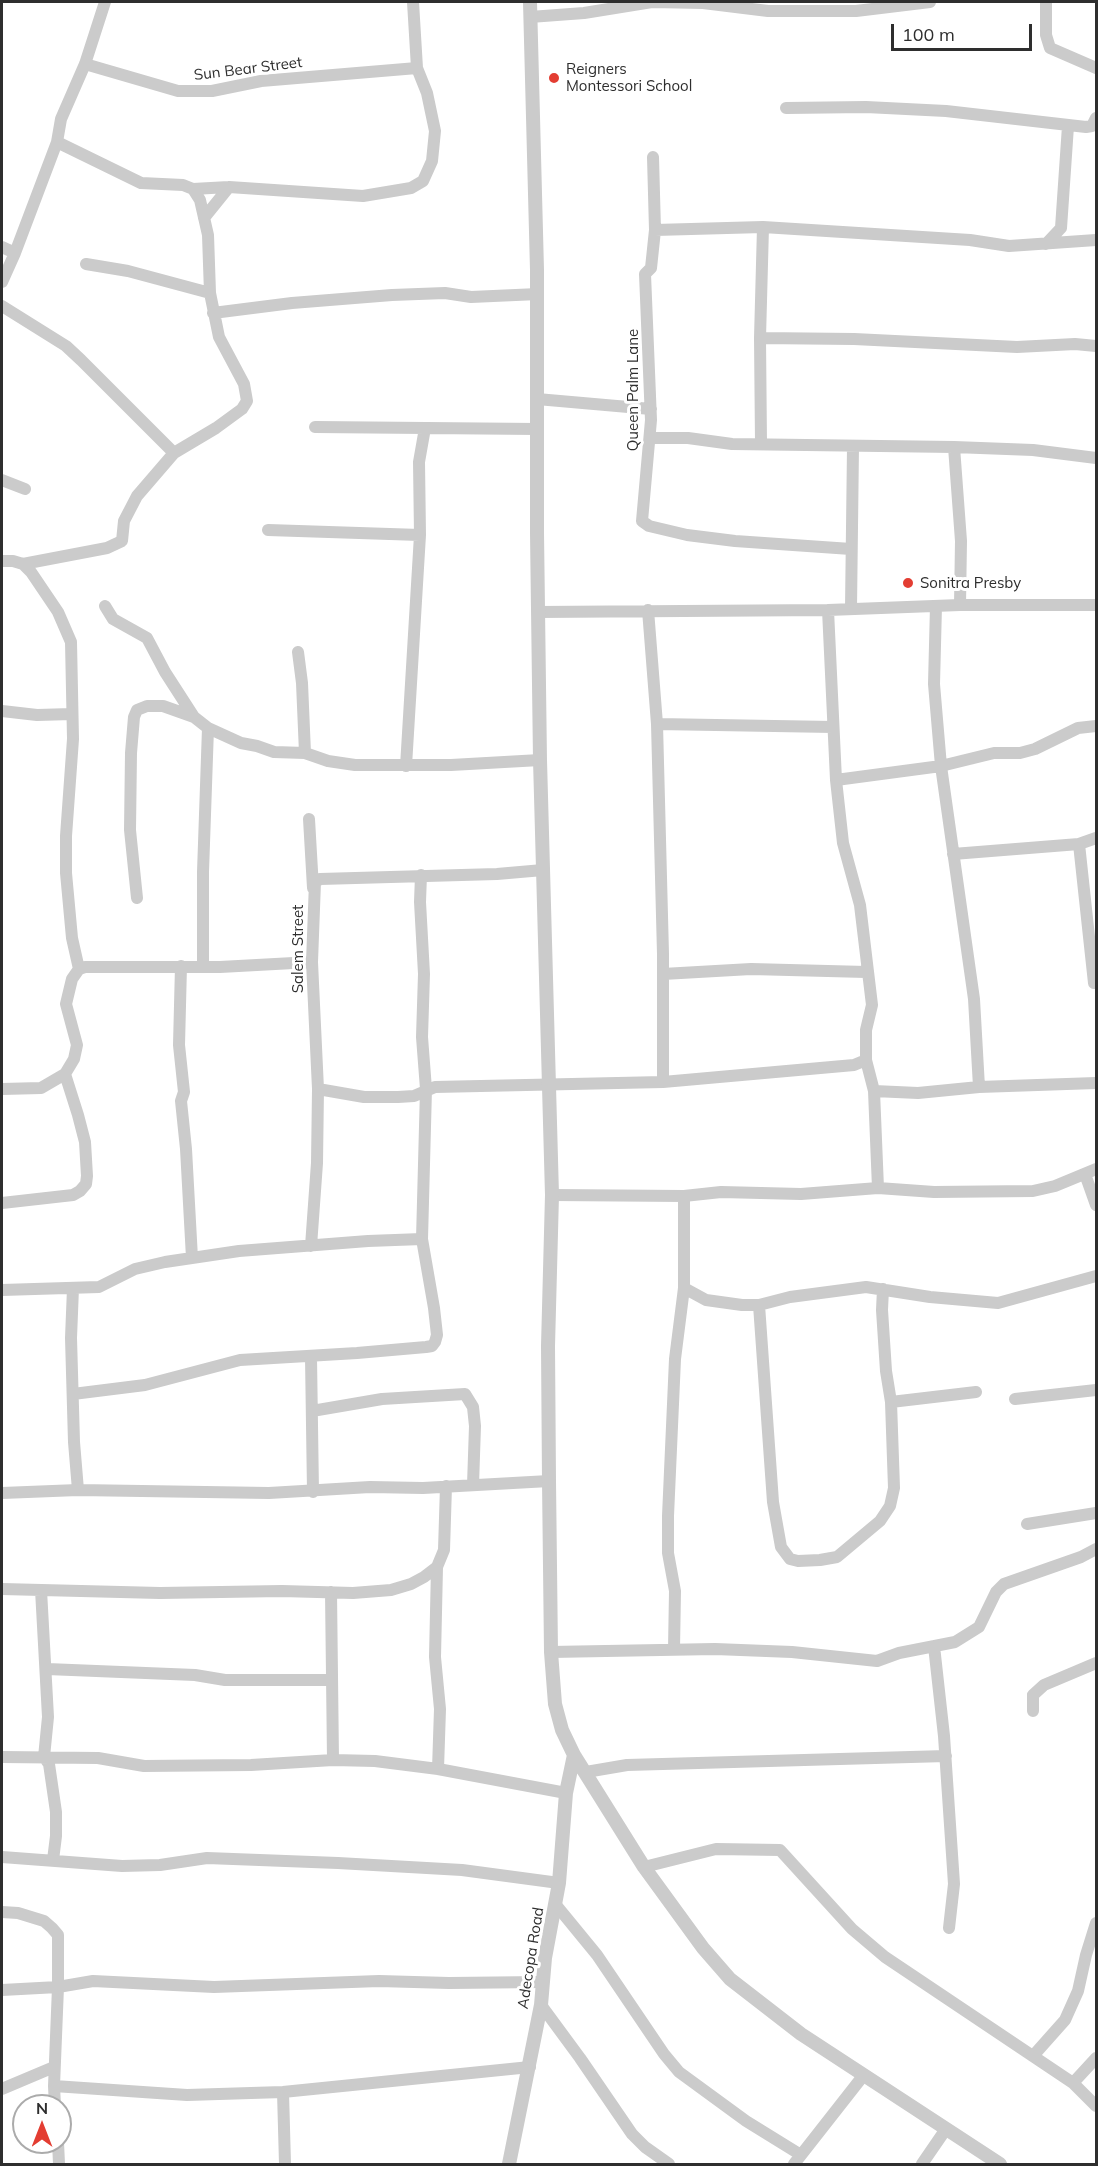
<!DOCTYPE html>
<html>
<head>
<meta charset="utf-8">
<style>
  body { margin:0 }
  #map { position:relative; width:1098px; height:2166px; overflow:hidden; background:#fff; font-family:Mulish,sans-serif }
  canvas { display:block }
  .frame { position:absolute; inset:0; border:3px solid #2e2e2e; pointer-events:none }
  .north { position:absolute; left:12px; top:2094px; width:60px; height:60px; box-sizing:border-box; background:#fff; border:2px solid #ababab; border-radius:50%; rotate:0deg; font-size:16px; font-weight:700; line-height:24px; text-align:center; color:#2e2e2e }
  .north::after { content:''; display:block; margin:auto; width:21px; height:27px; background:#e33d32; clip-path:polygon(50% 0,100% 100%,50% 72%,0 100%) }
  .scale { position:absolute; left:891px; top:24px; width:141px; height:27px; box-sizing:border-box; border:3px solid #2e2e2e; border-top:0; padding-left:8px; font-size:18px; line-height:21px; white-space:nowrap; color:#2e2e2e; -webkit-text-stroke:4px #fff; paint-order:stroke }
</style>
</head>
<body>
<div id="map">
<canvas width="1098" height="2166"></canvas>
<div class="frame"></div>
<div class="north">N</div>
<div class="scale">100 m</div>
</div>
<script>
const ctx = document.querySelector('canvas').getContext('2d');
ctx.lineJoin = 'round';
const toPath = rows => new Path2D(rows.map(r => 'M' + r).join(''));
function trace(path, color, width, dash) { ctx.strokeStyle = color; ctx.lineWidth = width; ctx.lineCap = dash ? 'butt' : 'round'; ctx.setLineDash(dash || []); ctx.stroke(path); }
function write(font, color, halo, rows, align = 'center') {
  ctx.font = font + ' Mulish,sans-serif'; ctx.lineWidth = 6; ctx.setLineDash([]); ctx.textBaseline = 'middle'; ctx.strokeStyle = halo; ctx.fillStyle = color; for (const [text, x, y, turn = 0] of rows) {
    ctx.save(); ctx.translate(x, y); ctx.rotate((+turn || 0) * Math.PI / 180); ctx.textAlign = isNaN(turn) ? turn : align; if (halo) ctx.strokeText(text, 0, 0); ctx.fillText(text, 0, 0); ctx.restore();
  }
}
trace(toPath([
  [1046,2,1046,35,1050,48,1096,68],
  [530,17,584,13,652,2,703,3,768,11,856,11,930,2],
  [85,64,178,91,212,91,261,81,417,68],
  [786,108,866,107,946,111,1086,127,1092,126,1096,118],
  [57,142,141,183,183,185,193,189,229,187,363,196,411,188,423,181,432,161,435,131,427,93,417,68,413,2],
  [653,157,655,230,651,268,645,274,651,420,642,521,649,526,687,535,735,541,851,549],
  [204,218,229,187],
  [655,230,763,227,970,240,1009,246,1096,240],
  [1046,244,1061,228,1068,126],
  [2,247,15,253],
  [86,264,128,271,210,293],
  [2,282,15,253,57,142,61,119,85,64,105,2],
  [2,306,66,346,81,360,174,453],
  [213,313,292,303,392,295,445,293,471,297,538,294],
  [760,338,854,339,1017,347,1075,344,1096,346],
  [537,399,651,409],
  [315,427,537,429],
  [650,438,688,438,732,444,954,447,1033,450,1096,458],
  [761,443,760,338,763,227],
  [954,447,961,541,960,605],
  [2,480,25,489],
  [268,530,420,535],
  [2,561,13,561,23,564,31,572,58,612,71,642,73,739,66,836,66,873,72,938,79,969],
  [23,564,107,548,122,541,124,521,137,496,174,453,216,428,242,409,247,401,244,384,219,337,210,293,208,235,200,200,193,189],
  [105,606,113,619,147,638,165,672,194,717],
  [936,606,934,684,941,766,974,999,979,1087],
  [851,608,853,447],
  [648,610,657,724,663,954,663,1082],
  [828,610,836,780,843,843,860,905,872,1005,866,1030,866,1060,874,1091,878,1188],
  [538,612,828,610,960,605,1096,605],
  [298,652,302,683,305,753],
  [2,711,37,715,72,714],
  [657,724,833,727],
  [406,766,420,535,419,462,425,428],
  [836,780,941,766,994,753,1020,753,1035,749,1078,728,1096,726],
  [309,819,313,888],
  [1079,844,1094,983,1096,983],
  [953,854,1079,844,1096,838],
  [137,898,130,830,131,753,134,717,137,710,147,706,163,706,194,717,208,728,241,743,257,746,274,752,305,753,328,761,355,765,451,765,540,760],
  [181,966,179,1045,184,1092,181,1101,186,1149,192,1258],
  [203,967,203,872,208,728],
  [663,974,751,969,866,972],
  [2,1089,41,1088,65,1074,74,1059,77,1045,66,1004,72,979,79,969,85,967,220,967,312,962],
  [318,1089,364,1097,398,1097,414,1096,435,1087,663,1082,854,1065,866,1060],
  [874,1091,918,1093,979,1087,1096,1083],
  [1085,1174,1096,1205],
  [552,1195,684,1196,721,1192,801,1194,878,1188,934,1192,1033,1191,1055,1186,1096,1169],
  [2,1203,73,1195,80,1191,86,1184,87,1176,85,1142,78,1115,65,1074],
  [311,1246,317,1163,318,1089,312,962,315,882,320,879,497,874,543,870],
  [73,1288,71,1338,74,1442,78,1490],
  [684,1288,706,1300,742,1305,759,1305,790,1297,866,1287,930,1297,998,1303,1096,1276],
  [2,1290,99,1287,135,1269,165,1262,239,1251,368,1241,422,1239],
  [759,1305,773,1502,781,1547,790,1559,798,1561,820,1560,837,1557,880,1521,890,1506,894,1488,891,1402,886,1371,882,1310,883,1289],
  [311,1357,313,1492],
  [73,1394,145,1385,240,1360,357,1353,426,1347,432,1346,435,1342,437,1335,434,1308,422,1239,426,1089,422,1037,424,974,420,902,421,875],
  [1015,1399,1096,1390],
  [891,1402,976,1392],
  [312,1411,382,1399,465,1394,473,1407,475,1426,473,1485],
  [2,1493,78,1490,269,1493,370,1487,423,1488,549,1481],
  [1027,1524,1096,1513],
  [437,1567,435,1657,440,1709,438,1769],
  [2,1589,160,1593,282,1591,353,1593,391,1590,411,1584,424,1577,437,1567,444,1550,446,1486],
  [41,1590,48,1717,44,1757,49,1764,56,1812,56,1836,53,1860],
  [331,1592,333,1760],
  [934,1646,944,1736,954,1884,949,1928],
  [674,1649,675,1591,668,1553,668,1516,675,1359,684,1288,684,1196],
  [551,1652,715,1649,792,1652,877,1661,899,1653,955,1642,979,1627,996,1592,1004,1584,1081,1557,1096,1549],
  [47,1669,195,1675,225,1680,332,1680],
  [1033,1711,1033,1695,1044,1685,1096,1663],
  [2,1757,98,1758,144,1766,251,1765,333,1760,375,1761,438,1769,566,1793],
  [586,1772,627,1765,946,1756],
  [2,1857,122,1866,160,1865,207,1858,338,1863,462,1870,559,1883],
  [644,1867,716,1849,780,1850,852,1929,885,1957,1073,2083,1096,2106],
  [556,1905,597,1955,664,2054,679,2072,746,2121,801,2155],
  [2,1912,18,1913,44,1921,52,1928,58,1935,58,1987,54,2086,55,2106],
  [2,1990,58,1987,93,1981,214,1987,379,1981,449,1983,542,1982],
  [541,2005,580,2058,632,2134,645,2147,669,2164],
  [1033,2056,1065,2020,1078,1991,1086,1955,1096,1923],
  [1073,2083,1096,2058],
  [54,2086,187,2095,283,2092,530,2067],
  [2,2089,54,2067],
  [283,2092,285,2164],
  [58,2142,59,2164],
  [794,2164,863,2076],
  [922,2164,946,2129]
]), '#cbcbcb', 12);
trace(toPath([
  [530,2,537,270,537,533,540,760,552,1195,548,1346,549,1481,551,1652,555,1704,562,1730,574,1755,644,1867,703,1948,730,1979,801,2034,1000,2164],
  [509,2164,541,2005,545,1958,559,1883,566,1793,574,1755]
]), '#cbcbcb', 14);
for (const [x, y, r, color] of [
  [554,78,6,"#e33d32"],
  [908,583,6,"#e33d32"]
]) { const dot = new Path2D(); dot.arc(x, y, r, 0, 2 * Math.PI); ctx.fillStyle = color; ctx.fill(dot); trace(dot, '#fff', 2); }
write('15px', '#2e2e2e', '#fff', [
  ["Sun Bear Street",248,69,-7],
  ["Queen Palm Lane",633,390,-90],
  ["Salem Street",298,949,-90],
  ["Adecopa Road",531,1958,-81]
]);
write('15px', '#2e2e2e', '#fff', [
  ["Reigners",566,69],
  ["Montessori School",566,86],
  ["Sonitra Presby",920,583]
], 'left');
</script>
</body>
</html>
